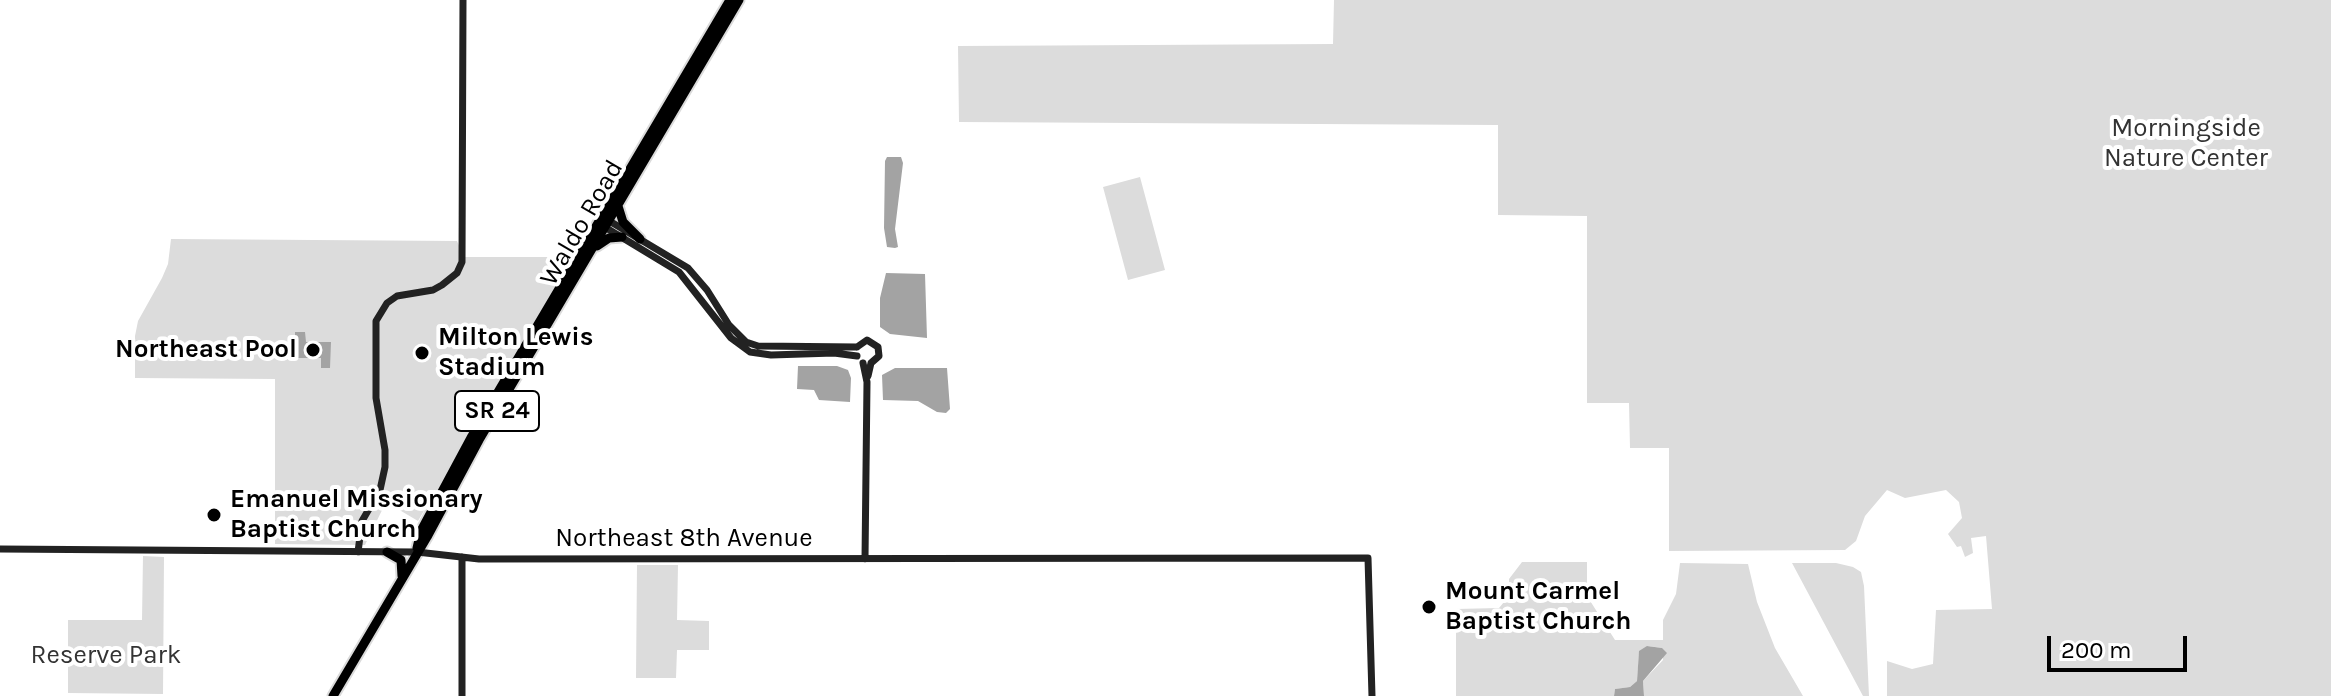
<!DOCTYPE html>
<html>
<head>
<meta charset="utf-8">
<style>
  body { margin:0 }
  #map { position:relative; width:2331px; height:696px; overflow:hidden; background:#fff; font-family:Karla,sans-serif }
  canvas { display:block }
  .scale { position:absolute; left:2047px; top:636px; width:140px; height:36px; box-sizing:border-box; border:4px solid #000; border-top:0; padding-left:10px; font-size:24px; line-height:28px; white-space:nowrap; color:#000; -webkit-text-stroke:6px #fff; paint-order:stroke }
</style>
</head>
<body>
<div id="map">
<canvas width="2331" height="696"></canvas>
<div class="scale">200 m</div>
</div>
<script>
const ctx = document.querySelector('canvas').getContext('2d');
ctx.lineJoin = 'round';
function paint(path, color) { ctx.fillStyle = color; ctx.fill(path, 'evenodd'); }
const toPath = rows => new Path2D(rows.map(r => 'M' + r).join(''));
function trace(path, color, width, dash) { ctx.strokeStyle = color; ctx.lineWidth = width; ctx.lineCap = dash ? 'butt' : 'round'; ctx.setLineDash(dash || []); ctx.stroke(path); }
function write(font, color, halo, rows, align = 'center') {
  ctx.font = font + ' Karla,sans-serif'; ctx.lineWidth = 8; ctx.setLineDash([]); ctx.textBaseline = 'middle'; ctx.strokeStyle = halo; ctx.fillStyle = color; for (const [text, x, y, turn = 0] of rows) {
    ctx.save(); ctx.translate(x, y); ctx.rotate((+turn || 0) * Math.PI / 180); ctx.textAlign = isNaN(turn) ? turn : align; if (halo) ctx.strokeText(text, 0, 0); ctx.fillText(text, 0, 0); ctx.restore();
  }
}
paint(toPath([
  [1334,0,2331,0,2331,696,1887,696,1887,661,1912,669,1933,664,1936,610,1992,609,1986,536,1971,538,1973,553,1965,557,1961,546,1957,547,1948,534,1962,518,1959,502,1946,490,1905,498,1887,490,1865,516,1856,541,1845,550,1669,551,1669,448,1630,448,1629,403,1587,403,1587,216,1498,215,1498,125,959,122,958,46,1333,44],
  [1140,177,1165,270,1128,280,1103,187],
  [171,239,457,241,464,257,564,257,569,263,418,521,386,502,365,545,275,544,275,379,135,378,135,336,138,321,162,278,168,264],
  [143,556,164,557,163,694,68,693,68,620,142,620],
  [1522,562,1587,562,1587,596,1615,640,1663,640,1663,620,1676,594,1680,563,1748,564,1757,602,1775,648,1803,696,1644,696,1643,681,1663,660,1662,648,1648,646,1639,653,1637,681,1630,687,1615,689,1614,696,1456,696,1456,609,1499,608,1509,596,1509,579],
  [1792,563,1836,563,1853,567,1861,572,1864,586,1869,696,1863,696],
  [637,565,678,565,677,620,709,621,709,650,677,650,676,678,636,678]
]), '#dcdcdc');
paint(toPath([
  [887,157,901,157,903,163,895,229,898,247,895,248,887,247,884,228,885,161],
  [886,273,925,274,927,338,890,334,880,327,880,298],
  [295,332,305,332,306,342,331,342,330,368,321,368,321,358,295,358],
  [798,366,837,366,848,370,851,378,850,402,819,400,814,390,797,389],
  [895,368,947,368,950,409,946,413,937,412,918,401,883,400,882,375],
  [1647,646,1662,648,1667,653,1643,681,1644,696,1614,696,1615,689,1630,687,1637,681,1639,651]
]), '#a3a3a3');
const highway = toPath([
  [618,206,623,222,640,239],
  [597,246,609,238,622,237],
  [417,548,421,531,472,436,730,0],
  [387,552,401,560,402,576],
  [333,696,427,537,479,440,739,0]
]);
trace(highway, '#dbdbdb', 13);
trace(toPath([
  [606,219,688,268,707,290,729,325,746,342,758,346,857,347],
  [603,226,679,272,731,338,750,352,771,355,834,353,857,356],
  [857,347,867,340,878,347,879,356,871,363,868,376],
  [863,363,867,382,865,559],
  [0,549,417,552,479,559,1368,558,1372,696],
  [358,552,362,521,380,490,385,467,385,450,376,398,376,321,387,303,397,296,433,290,442,285,457,273,462,262,463,0],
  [462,557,462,696]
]), '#222', 7);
trace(highway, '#000', 9);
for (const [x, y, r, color] of [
  [313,350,8,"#000"],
  [422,353,8,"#000"],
  [214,515,8,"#000"],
  [1429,607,8,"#000"]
]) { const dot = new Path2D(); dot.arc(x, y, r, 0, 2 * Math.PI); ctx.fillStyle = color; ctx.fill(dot); trace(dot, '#fff', 3); }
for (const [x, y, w] of [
  [497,411,84]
]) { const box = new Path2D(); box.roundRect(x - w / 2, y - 20, w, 40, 6); ctx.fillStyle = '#fff'; ctx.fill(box); trace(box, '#000', 2); }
write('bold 24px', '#000', null, [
  ["SR 24",497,411]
]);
write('26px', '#333', '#fff', [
  ["Morningside",2186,129],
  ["Nature Center",2186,159],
  ["Reserve Park",106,656]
]);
write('26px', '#000', '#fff', [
  ["Waldo Road",582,223,-60],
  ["Northeast 8th Avenue",684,539]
]);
write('bold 26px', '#000', '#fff', [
  ["Milton Lewis",438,338],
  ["Stadium",438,368],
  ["Northeast Pool",297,350,"right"],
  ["Emanuel Missionary",230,500],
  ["Baptist Church",230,530],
  ["Mount Carmel",1445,592],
  ["Baptist Church",1445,622]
], 'left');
</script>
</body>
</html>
